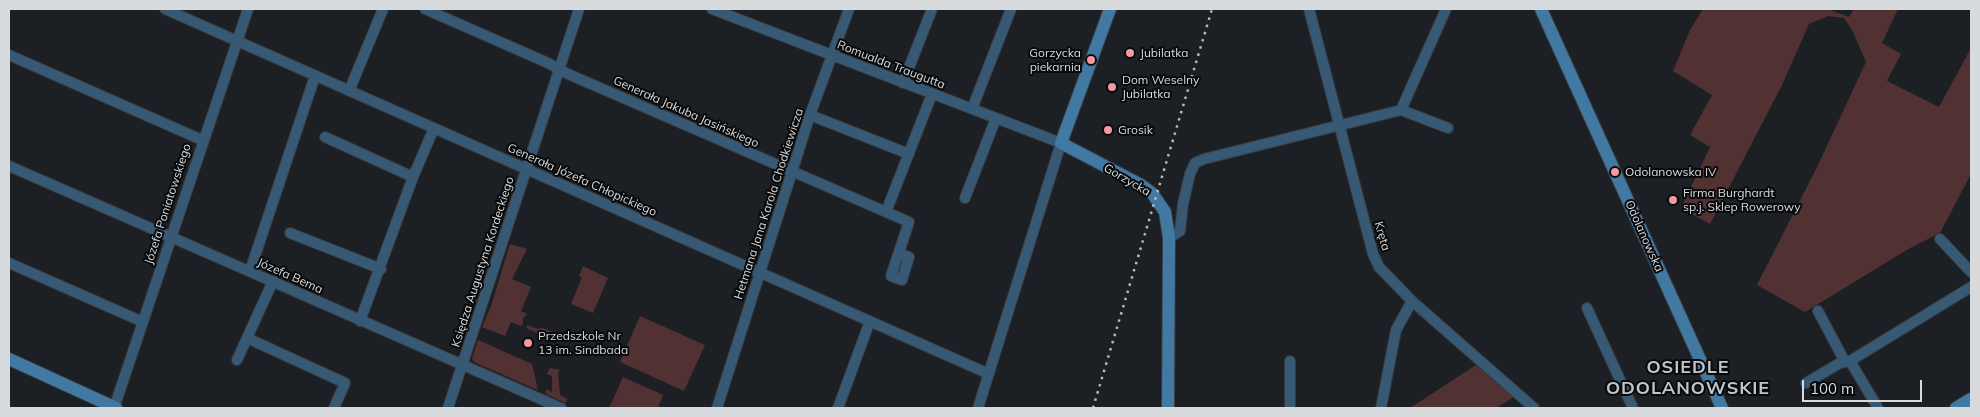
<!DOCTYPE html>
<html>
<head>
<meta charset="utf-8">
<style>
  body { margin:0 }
  #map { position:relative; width:1980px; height:417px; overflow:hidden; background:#1c2024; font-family:Mulish,sans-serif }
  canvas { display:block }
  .frame { position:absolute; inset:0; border:10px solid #d8dbdd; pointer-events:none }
  .scale { position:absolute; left:1802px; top:380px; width:120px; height:22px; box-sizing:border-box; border:2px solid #d8dbdd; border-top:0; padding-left:6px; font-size:15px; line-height:18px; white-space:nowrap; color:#d8dbdd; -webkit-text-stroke:4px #08090b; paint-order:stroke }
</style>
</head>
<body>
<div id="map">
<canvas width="1980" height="417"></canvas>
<div class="frame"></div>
<div class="scale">100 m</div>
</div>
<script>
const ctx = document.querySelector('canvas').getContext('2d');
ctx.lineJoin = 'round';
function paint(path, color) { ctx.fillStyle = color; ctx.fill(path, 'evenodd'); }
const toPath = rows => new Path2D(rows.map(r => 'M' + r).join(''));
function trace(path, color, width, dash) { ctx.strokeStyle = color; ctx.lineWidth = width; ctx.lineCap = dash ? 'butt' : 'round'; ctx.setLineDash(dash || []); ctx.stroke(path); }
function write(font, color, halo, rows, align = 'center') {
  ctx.font = font + ' Mulish,sans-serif'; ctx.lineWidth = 4; ctx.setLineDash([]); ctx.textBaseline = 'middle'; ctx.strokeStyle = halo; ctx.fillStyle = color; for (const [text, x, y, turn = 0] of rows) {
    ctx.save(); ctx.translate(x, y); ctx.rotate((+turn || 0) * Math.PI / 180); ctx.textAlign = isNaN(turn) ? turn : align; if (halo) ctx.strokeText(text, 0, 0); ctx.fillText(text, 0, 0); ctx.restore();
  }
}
paint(toPath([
  [1703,9,1827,9,1849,17,1854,9,1898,9,1882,43,1901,54,1887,81,1939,107,1971,48,1971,174,1940,233,1910,248,1805,312,1757,285,1818,165,1866,62,1853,32,1844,18,1828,16,1809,24,1782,85,1710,224,1681,208,1710,147,1690,135,1712,95,1673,71,1690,30],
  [510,244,527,249,512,279,531,287,521,311,527,314,523,318,523,324,521,326,511,322,505,336,482,327,491,306],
  [583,266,608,278,593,313,571,304,582,277,579,276],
  [640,316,705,345,684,391,620,362],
  [527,325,538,329,543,328,564,337,561,343,526,328],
  [478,340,532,364,538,390,474,362,472,358],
  [1476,365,1514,397,1496,408,1410,408],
  [550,368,560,370,558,373,560,395,567,399,566,403,546,394,546,389,552,392,552,376,547,374],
  [623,377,663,395,658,408,609,408]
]), '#523133');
const street = toPath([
  [165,9,989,374],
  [425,9,548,63,568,74,909,222,891,276,902,280,909,257,899,253],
  [712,9,1061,143,978,408],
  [1309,9,1373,254,1379,267,1412,301,1534,408],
  [9,55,202,140],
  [903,83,932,9],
  [349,91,383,9],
  [972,109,1011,9],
  [1401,110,1448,128],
  [810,115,909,154],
  [325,137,413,177],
  [9,166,561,408],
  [965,198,996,118],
  [886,212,932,94],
  [290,233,381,269],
  [1169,238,1180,231,1183,204,1190,174,1195,163,1204,159,1401,110,1446,9],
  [1940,239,1971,272],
  [9,263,143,322],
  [250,271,315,76],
  [273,281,247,338,345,383,334,408],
  [1587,308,1633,408],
  [1818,311,1845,362],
  [360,321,413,177,434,128],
  [237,360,247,338],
  [1290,361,1290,408],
  [1850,361,1878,408],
  [1806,383,1840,363,1850,361,1971,287],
  [114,408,248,9],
  [448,408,579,9],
  [717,408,810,115,849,9],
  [838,408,870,321],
  [1381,408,1396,330,1412,301]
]);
const secondary = toPath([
  [1110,9,1061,143,1141,185,1152,193,1165,212,1169,238,1168,408],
  [1541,9,1722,408],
  [9,359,116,408],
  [1956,408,1971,399]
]);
trace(street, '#363a3e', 12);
trace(secondary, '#363a3e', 14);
trace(street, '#385973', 10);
trace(secondary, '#4279a3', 12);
trace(toPath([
  [1093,408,1212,9]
]), '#b6b9bb', 2.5, [2.5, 5]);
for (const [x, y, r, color] of [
  [1130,53,5,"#f49aa0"],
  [1091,60,5,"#f49aa0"],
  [1112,87,5,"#f49aa0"],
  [1108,130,5,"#f49aa0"],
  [1615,172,5,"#f49aa0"],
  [1673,200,5,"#f49aa0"],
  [528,343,5,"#f49aa0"]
]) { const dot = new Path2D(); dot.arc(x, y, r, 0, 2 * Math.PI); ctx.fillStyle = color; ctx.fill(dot); trace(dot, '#08090b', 2); }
write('12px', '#d8dbdd', '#08090b', [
  ["Gorzycka",1081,53,"right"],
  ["piekarnia",1081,67,"right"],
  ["Jubilatka",1140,53],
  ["Dom Weselny",1122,80],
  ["Jubilatka",1122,94],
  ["Grosik",1118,130],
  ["Odolanowska IV",1625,172],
  ["Firma Burghardt",1683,193],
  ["sp.j. Sklep Rowerowy",1683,207],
  ["Przedszkole Nr",538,336],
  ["13 im. Sindbada",538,350]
], 'left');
write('12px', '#d8dbdd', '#08090b', [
  ["Romualda Traugutta",891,65,21],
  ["Generała Jakuba Jasińskiego",686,112,24],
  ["Generała Józefa Chłopickiego",582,180,24],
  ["Gorzycka",1127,180,30],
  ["Józefa Poniatowskiego",168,204,-72],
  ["Hetmana Jana Karola Chodkiewicza",769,204,-72],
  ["Kręta",1382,236,74],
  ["Odolanowska",1644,236,66],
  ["Księdza Augustyna Kordeckiego",483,262,-72],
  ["Józefa Bema",290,276,24]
]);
ctx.letterSpacing = '1px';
write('bold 18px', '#bfc5ca', '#08090b', [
  ["OSIEDLE",1688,368],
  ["ODOLANOWSKIE",1688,389]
]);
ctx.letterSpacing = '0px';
</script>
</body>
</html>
